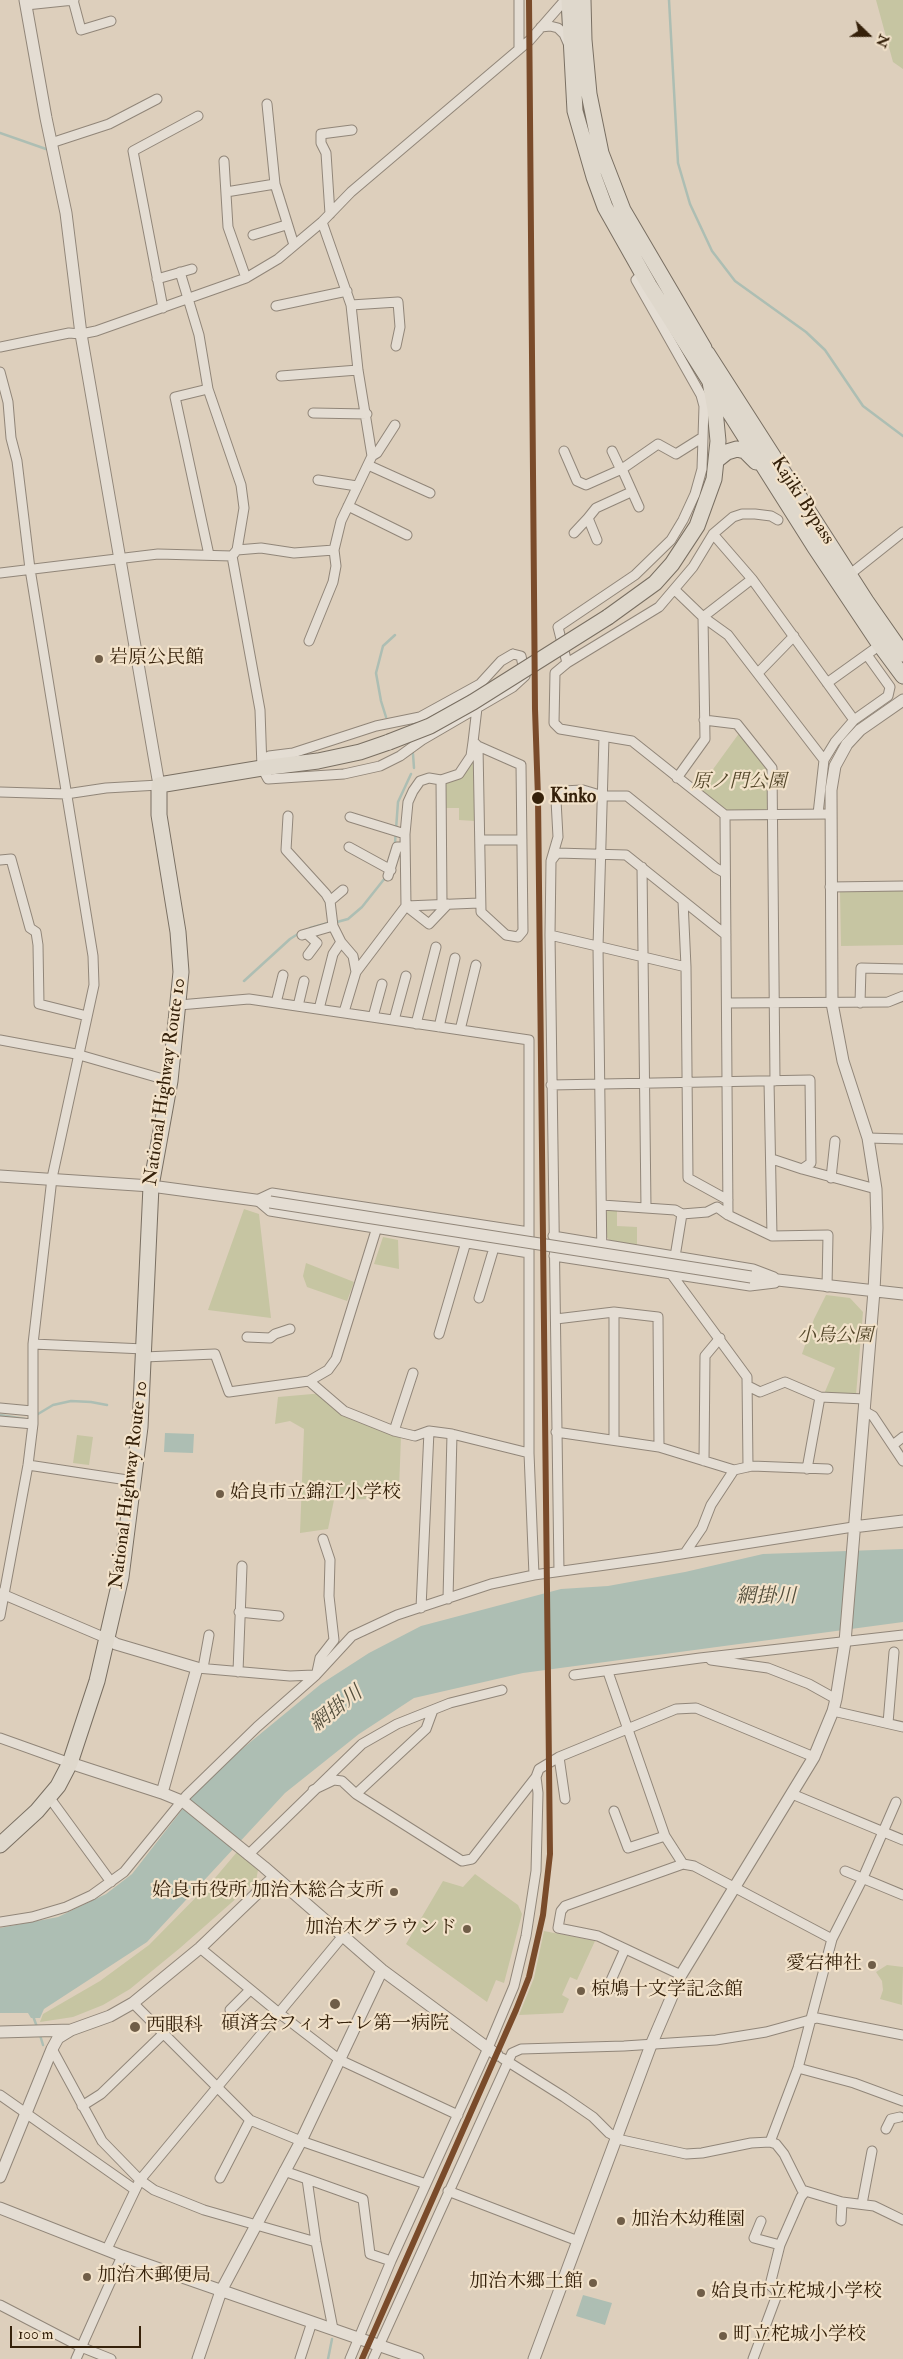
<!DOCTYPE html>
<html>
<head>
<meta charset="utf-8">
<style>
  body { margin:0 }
  #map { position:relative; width:903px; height:2359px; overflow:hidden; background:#ddcfbc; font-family:"IM FELL Double Pica",serif }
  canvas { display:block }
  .north { position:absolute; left:843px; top:10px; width:50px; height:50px; -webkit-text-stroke:4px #f2e2ca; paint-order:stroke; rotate:112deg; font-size:14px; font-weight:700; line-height:20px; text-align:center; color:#35210a }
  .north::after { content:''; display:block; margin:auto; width:18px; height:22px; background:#35210a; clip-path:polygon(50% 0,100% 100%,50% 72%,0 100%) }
  .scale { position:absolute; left:10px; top:2326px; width:131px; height:22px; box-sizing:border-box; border:2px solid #35210a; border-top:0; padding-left:6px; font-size:15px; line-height:18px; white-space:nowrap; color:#35210a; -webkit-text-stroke:4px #f2e2ca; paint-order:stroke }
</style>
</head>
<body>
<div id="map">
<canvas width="903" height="2359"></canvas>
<div class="north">N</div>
<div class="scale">100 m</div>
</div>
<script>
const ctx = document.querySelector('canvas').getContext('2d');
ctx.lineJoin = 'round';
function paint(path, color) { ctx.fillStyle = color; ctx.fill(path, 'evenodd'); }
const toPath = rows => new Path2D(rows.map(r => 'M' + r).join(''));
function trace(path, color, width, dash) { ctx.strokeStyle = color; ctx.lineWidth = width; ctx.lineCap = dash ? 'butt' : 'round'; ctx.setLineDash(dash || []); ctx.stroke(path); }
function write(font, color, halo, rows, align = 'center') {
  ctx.font = font + ' "IM FELL Double Pica","Noto Serif JP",serif'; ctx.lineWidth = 4.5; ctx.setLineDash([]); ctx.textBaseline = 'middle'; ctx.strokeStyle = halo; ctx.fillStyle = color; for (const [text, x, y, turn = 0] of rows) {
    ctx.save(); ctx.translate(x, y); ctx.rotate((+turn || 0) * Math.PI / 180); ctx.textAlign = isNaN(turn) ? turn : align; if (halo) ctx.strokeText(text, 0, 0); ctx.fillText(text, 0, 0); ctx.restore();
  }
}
paint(toPath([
  [876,0,903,0,903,69,893,62],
  [740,732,769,769,768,807,765,811,726,812,698,790],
  [471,763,474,764,475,821,459,820,459,808,444,808,445,782],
  [840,890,903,890,903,945,841,946],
  [610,1208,617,1209,617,1226,637,1227,637,1245,610,1241,606,1236,606,1213],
  [244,1209,259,1214,271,1318,208,1310],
  [383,1237,398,1240,399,1269,374,1264],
  [306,1263,354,1282,347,1301,307,1287,303,1276],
  [826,1295,850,1298,863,1312,856,1395,824,1394,835,1368,802,1354,814,1319],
  [324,1393,339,1413,401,1437,399,1489,365,1499,334,1500,328,1529,300,1533,304,1429,290,1421,275,1424,278,1397],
  [77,1435,93,1437,89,1465,73,1463],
  [237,1852,258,1870,256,1881,180,1948,130,1989,103,2005,73,2017,40,2022,43,2014,100,1981,149,1945,215,1878],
  [475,1874,518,1905,522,1914,504,1983,496,1980,487,2002,406,1944,443,1881,463,1887],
  [544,1931,595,1941,577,1980,570,1977,562,1995,569,1999,563,2013,519,2015,534,1978],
  [887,1965,903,1967,902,2005,880,1999,883,1990,882,1981,876,1972]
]), '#c6c5a2');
paint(toPath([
  [165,1433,194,1434,193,1453,164,1452],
  [903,1549,903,1622,523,1673,414,1698,359,1734,285,1793,147,1942,44,2009,40,2018,31,2018,28,2013,0,2013,0,1928,58,1917,106,1894,132,1874,195,1793,231,1758,321,1684,369,1653,421,1626,561,1589,608,1586,685,1572,763,1554],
  [583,2295,612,2303,605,2325,576,2316]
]), '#adbeb3');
trace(toPath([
  [669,0,678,163,690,204,712,251,735,281,806,332,825,350,863,406,903,436],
  [0,133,46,149],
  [386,717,381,701,376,673,383,646,395,635],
  [413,754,414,768],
  [395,843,398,802,411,774],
  [337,922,348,919,362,907,385,878],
  [310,928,328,923],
  [244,981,290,939,301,932],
  [38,1414,53,1405,71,1401,91,1402,107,1405],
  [0,1415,25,1419],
  [33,2016,37,2027],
  [40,2035,43,2045],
  [328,2359,332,2339]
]), '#adbeb3', 2.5);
const minor = toPath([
  [73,0,81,30,111,21],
  [519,0,519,48],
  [26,5,74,0],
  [541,27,550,26,558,28,564,34,568,43],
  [267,104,275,184,294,245],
  [51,143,109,124,157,99],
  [224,161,228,227,246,278],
  [226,192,275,184],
  [330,214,326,153,321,143,321,134,352,130],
  [253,235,286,225],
  [180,272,199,335,208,389,175,397,209,555],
  [157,279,192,269],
  [351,305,398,302,400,327,396,346],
  [276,306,347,291],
  [163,308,133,151,198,116],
  [0,347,69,333,81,334,96,331,246,278,278,259,322,222,351,192,530,40,565,0],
  [0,372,8,402,11,438,17,461,30,569,93,956,94,985,52,1178,33,1344,33,1424,28,1465,0,1616],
  [281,376,358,370],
  [208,389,241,485,244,508,237,550,232,556,260,710,262,768],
  [313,413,367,414],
  [564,451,577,481,586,485,622,469,658,444,676,454,703,437],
  [612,451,621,470],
  [372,456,377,453,395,425],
  [368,465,430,493],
  [622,469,639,507],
  [318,480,357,486],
  [348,506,407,535],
  [778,520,771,516,755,514,742,514,733,517,713,534,693,567,659,607,567,663,555,673,554,723,560,729,632,741,725,815,830,814],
  [574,533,588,518],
  [713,534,752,579,854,720,835,742,824,760],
  [597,540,588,518,596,508,631,492],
  [237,550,261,548,294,553,334,550],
  [0,573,158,554,232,556],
  [849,575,903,532],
  [675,590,703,617,728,635,824,760,818,814],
  [703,617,752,579],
  [309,641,333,582,336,566,334,550,341,521,372,456,358,370,351,305,322,222],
  [513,654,521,656,525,676,513,687,422,740,400,756,380,766,344,774,268,779,262,768,269,756,293,753,376,726,420,717,480,684,501,661,513,654],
  [567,663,558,627,635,575,671,540,683,520,695,494,702,469,704,406,701,395,636,280,642,274],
  [758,673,794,636],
  [827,683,880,645],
  [704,720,737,724,772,768,775,1081],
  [854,720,888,696,890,687,867,655],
  [473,742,471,756,459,774,441,780,429,778,420,781,413,791,408,802,405,834,406,906,479,903],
  [476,744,473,742,477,708],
  [478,746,521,765,523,931,518,937,506,935,481,912,478,746],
  [677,778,705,739,703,617],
  [441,780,442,904],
  [0,792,66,794,106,788,159,785],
  [725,815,728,1215],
  [288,816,286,850,326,894,330,901,333,926,341,942,353,956,356,972],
  [350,817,405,834],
  [481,840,522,840],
  [349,847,391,870],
  [0,860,11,859,30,928,36,932,38,945,39,1004,87,1016],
  [551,861,557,853,626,855,726,935],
  [642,867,646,1208],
  [388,876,397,847,405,847],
  [830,887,903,886],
  [330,901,343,890],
  [683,901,686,967,688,1178,728,1200],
  [307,934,317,943,308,955],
  [302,935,333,926],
  [550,935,686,967],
  [276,1003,283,975],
  [727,1003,888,1002,903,996],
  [860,1003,861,968,903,969],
  [179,1005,249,999,529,1040,529,1453,534,1575],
  [298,1006,304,981],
  [319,1009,333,954,341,942],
  [344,1012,356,972,406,906,429,924,448,904],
  [373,1017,382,984],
  [394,1020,406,976],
  [416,1024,436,947],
  [439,1027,455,958],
  [460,1030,476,965],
  [0,1040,76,1054,170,1081],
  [769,1081,772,1236],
  [551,1085,810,1080,811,1163,802,1169,876,1189],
  [868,1138,903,1139],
  [772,1159,802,1169],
  [831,1178,835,1141],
  [602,1205,675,1210,682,1214,707,1212,717,1207,728,1215,772,1236,828,1235,827,1287],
  [682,1214,672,1275,747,1377,748,1467],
  [553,1236,753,1269,774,1277],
  [529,1253,270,1211,257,1200,272,1193,529,1232],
  [554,1256,750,1286,775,1283],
  [602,1263,598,947,604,737],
  [479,1298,496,1241],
  [614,1312,614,1439],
  [556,1319,614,1312,658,1317,659,1447],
  [439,1334,466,1242],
  [247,1337,270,1338,275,1334,290,1329],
  [33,1344,144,1349],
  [144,1357,215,1354,229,1392,309,1381,328,1370,336,1359,378,1224],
  [309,1381,344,1411,394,1431,415,1436,429,1431,452,1434,529,1453],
  [748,1386,760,1392,785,1382,820,1397,865,1399],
  [0,1408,32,1411],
  [864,1411,873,1416,903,1461],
  [0,1421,33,1424],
  [394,1431,413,1373],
  [556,1432,659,1447,734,1470,752,1466,828,1469],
  [893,1445,903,1437],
  [704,1461,705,1356,720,1338],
  [28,1465,134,1481],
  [807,1469,820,1397],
  [685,1553,702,1528,711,1505,734,1470],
  [559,1571,550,935,551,861,558,837,556,800,562,791,583,790,603,796,627,796,716,868,725,873],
  [0,1593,108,1639],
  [448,1599,452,1434],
  [421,1608,429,1431],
  [239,1612,279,1616],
  [711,1660,768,1668,809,1684,836,1699],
  [197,1668,290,1676,314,1675],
  [203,1668,209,1635],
  [238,1672,242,1566],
  [317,1672,320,1658,334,1640,329,1596,330,1560,323,1539],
  [608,1672,665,1836,683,1864],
  [574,1675,700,1658,903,1635],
  [833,1711,903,1727],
  [888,1723,894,1652],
  [0,1738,70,1763],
  [559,1757,565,1799],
  [313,1790,334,1780,342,1781,356,1794,462,1861,472,1859,536,1777,539,1769,559,1757,676,1709,696,1708,814,1757],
  [356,1794,426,1729,433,1710],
  [792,1794,903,1840],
  [49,1797,111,1882],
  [614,1811,628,1848,665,1836],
  [248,1855,362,1744,397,1724,450,1703,502,1690],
  [845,1871,903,1895],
  [0,1922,32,1917,66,1907,92,1895,124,1872,186,1796,257,1727,316,1675,352,1636,397,1615,491,1584,534,1575,656,1558,853,1527],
  [200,1948,279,2013,340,2060,458,2115],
  [681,1975,598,1936,558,1928,561,1911,565,1906,683,1864,694,1866,832,1939],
  [612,1989,608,1987,625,1949],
  [133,2003,250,2120,301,2141,426,2184],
  [230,2010,250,1990],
  [52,2049,102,2141,140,2180,154,2190,204,2210,316,2242],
  [502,2058,564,2097,593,2117,609,2133,622,2140,686,2154,702,2153,751,2143,770,2142,776,2144,784,2154,802,2190,842,2202,874,2206,903,2220],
  [798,2068,854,2083,903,2101],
  [0,2095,134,2189],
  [82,2106,101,2094,163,2034],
  [886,2129,891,2119,900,2117],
  [770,2142,798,2068,832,1939,862,1880,896,1802],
  [284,2171,307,2179,316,2242,333,2329],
  [220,2178,250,2120],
  [307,2179,363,2199,370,2254,391,2261],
  [448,2191,578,2241],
  [862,2204,872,2151],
  [761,2221,754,2238,780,2245],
  [841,2221,842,2202],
  [107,2249,140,2180,342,1937],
  [0,2305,81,2347,111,2359],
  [76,2359,122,2256],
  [300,2359,312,2322],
  [350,2359,391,2261,488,2048,514,1986,526,1936,536,1871,538,1793,536,1777],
  [373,2359,512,2053,521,2049,624,2046,716,2040,766,2032,817,2018,903,2035],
  [753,2359,778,2292,770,2285,780,2245,801,2197,805,2192]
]);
const tertiary = toPath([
  [25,0,46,118,66,213,81,334,159,785],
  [0,1176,151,1186,270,1202],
  [751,1277,903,1294],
  [853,1527,903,1521],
  [108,1639,116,1644,197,1668,162,1793],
  [70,1763,162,1793,184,1802,264,1867,382,1970,497,2055],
  [0,2032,71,2030,110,2016,133,2003,200,1948,274,1877],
  [0,2177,52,2049,58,2038,71,2030],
  [0,2208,122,2256,418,2359],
  [198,2359,221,2291,301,2141,382,1970],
  [534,2359,651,2045,681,1975,814,1757,833,1711,836,1699,845,1642,874,1291,877,1228,876,1189,868,1138,843,1061,832,1003,831,790,835,766,847,744,860,730,903,700]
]);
const trunk = toPath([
  [569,0,575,111,594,177,605,207,649,285,814,546,880,645,903,676],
  [583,0,584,40,589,94,601,153,623,210,704,348,715,410,718,441,714,479,697,526,672,564,655,583,608,617],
  [707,353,866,601,903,654],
  [717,460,727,452,737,449,745,451,756,462],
  [0,1845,37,1811,58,1786,70,1763,97,1681,121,1577,140,1427,151,1186,170,1081,181,972,178,932,159,815,159,785,262,768,318,761,360,752,389,742]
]);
trace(minor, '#918679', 11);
trace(tertiary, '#918679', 13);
trace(trunk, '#796f62', 17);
trace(minor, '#e4ddd3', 9);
trace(tertiary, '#e4ddd3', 11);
trace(trunk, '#dfd8cc', 15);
const tertiaryBridge = toPath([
  [270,1202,751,1277]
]);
const trunkBridge = toPath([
  [389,742,430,726,473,702,608,617]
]);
trace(tertiaryBridge, '#918679', 13, []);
trace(trunkBridge, '#796f62', 17, []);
trace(tertiaryBridge, '#e4ddd3', 11);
trace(trunkBridge, '#dfd8cc', 15);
trace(toPath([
  [362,2359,516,2010,529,1977,543,1915,550,1854,538,798,535,709,529,0]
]), '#7a4b2a', 6);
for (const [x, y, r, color] of [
  [99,659,5,"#705e48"],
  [538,798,7,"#35210a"],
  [220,1494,5,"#705e48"],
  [394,1892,5,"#705e48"],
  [467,1929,5,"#705e48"],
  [872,1965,5,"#705e48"],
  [581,1991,5,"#705e48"],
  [335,2004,6,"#705e48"],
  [135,2027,6,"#705e48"],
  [621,2221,5,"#705e48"],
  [87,2277,5,"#705e48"],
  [593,2283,5,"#705e48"],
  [701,2293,5,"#705e48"],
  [723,2336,5,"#705e48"]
]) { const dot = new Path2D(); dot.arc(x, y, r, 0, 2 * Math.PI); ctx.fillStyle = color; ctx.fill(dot); trace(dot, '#f2e2ca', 2); }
write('19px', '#35210a', '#f2e2ca', [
  ["Kajiki Bypass",802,501,57],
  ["National Highway Route 10",166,1082,-82],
  ["National Highway Route 10",130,1485,-83]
]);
write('19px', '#35210a', '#f2e2ca', [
  ["岩原公民館",109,659],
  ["姶良市立錦江小学校",230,1494],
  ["姶良市役所 加治木総合支所",384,1892,"right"],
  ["加治木グラウンド",457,1929,"right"],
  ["愛宕神社",862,1965,"right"],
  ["椋鳩十文学記念館",591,1991],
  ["碩済会フィオーレ第一病院",335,2025,"center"],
  ["西眼科",146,2027],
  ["加治木幼稚園",631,2221],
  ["加治木郵便局",97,2277],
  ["加治木郷土館",583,2283,"right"],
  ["姶良市立柁城小学校",711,2293],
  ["町立柁城小学校",733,2336]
], 'left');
write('italic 19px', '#55482b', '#f2e2ca', [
  ["原ノ門公園",739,783],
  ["小烏公園",835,1337]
]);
write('bold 19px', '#35210a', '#f2e2ca', [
  ["Kinko",550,798]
], 'left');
write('italic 20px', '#534e3c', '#f2e2ca', [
  ["網掛川",766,1598],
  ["網掛川",337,1710,-38]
]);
</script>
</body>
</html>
